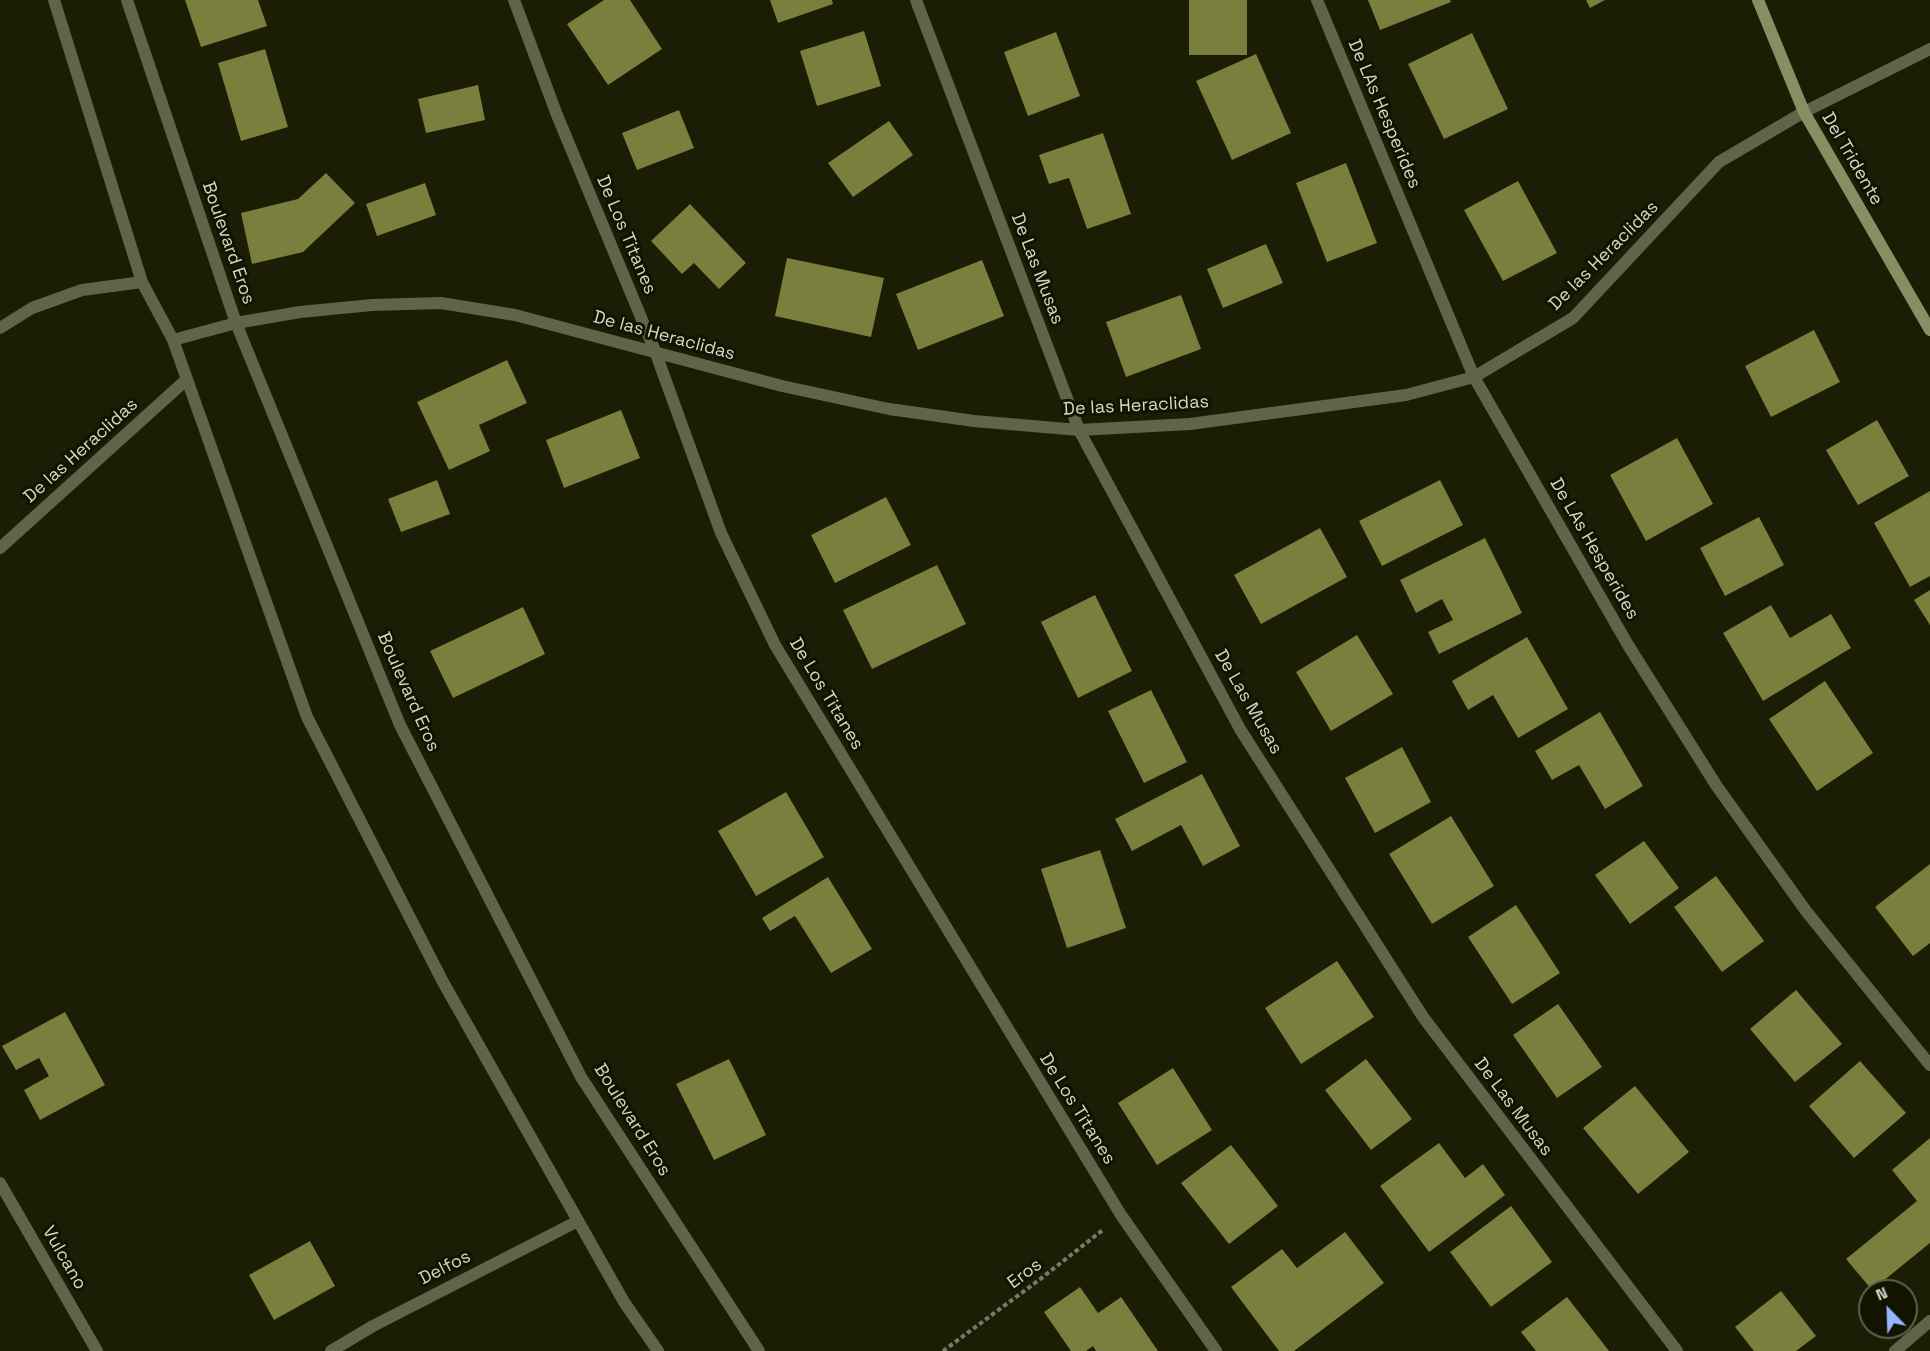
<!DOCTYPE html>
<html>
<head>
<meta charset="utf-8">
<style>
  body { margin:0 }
  #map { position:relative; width:1930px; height:1351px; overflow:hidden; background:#1b1d04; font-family:"Space Grotesk",sans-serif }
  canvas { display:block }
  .north { position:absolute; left:1858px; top:1279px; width:60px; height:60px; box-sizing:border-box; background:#121400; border:2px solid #606250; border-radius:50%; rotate:337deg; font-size:16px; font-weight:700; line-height:24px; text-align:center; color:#d5d7c8 }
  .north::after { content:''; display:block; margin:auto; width:21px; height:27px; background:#93b7fd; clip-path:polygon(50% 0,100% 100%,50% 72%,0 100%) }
</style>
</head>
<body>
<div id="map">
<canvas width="1930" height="1351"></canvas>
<div class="north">N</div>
</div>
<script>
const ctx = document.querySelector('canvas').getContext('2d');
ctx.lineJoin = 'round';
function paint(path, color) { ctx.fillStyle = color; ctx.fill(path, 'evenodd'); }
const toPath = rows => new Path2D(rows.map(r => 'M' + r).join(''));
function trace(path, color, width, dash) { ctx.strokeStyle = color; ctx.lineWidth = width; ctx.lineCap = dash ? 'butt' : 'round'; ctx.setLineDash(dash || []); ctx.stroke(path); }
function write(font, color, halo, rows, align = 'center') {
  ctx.font = font + ' "Space Grotesk",sans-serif'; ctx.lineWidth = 6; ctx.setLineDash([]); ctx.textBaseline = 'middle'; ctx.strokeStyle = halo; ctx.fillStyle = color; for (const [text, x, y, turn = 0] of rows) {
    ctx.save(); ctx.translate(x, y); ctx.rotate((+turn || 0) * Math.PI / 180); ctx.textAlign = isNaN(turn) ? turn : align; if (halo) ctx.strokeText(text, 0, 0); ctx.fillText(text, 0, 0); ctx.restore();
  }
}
paint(toPath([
  [185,0,258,0,267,26,201,47],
  [604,0,630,0,662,49,608,85,567,24],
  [770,0,832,0,833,4,778,23],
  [1189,0,1247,0,1247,55,1189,55],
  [1368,0,1450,0,1451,2,1380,30],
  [1586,0,1605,0,1590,8],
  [864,31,881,86,817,106,800,51],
  [1056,32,1080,96,1028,116,1004,52],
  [1472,33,1508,109,1444,139,1408,64],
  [265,49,288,127,241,141,218,63],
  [1256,54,1291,133,1232,160,1196,81],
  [478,85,485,120,426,133,418,99],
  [679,110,694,148,637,170,622,133],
  [889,121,913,155,853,197,828,163],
  [1103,133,1131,214,1087,229,1069,178,1049,184,1039,155],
  [1346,163,1377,243,1327,262,1296,183],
  [326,173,355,203,303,252,252,264,241,213,298,199],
  [1518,181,1557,253,1503,281,1464,210],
  [425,183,436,215,377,236,366,204],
  [690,204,746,263,719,289,694,263,682,274,651,241],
  [1266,244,1283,283,1223,308,1207,269],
  [787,258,884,278,871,337,775,316],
  [982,260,1004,316,918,350,896,294],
  [1181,295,1201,349,1126,377,1106,322],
  [1814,330,1840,382,1771,417,1745,366],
  [507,360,527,403,479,425,490,451,449,470,417,402],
  [621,410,640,458,564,488,546,440],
  [1877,420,1909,476,1858,505,1826,450],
  [1677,438,1713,504,1646,541,1610,475],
  [437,480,450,514,401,532,388,499],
  [1440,480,1463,525,1382,566,1359,521],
  [1930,491,1930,576,1910,587,1874,523],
  [886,497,911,545,835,583,811,535],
  [1759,517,1784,565,1725,596,1700,548],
  [1320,528,1347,577,1261,624,1234,575],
  [1485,538,1522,613,1439,654,1428,632,1453,620,1442,599,1416,613,1400,580],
  [937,565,966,624,872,669,843,610],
  [1930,590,1930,625,1914,600],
  [1095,595,1132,671,1078,698,1041,622],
  [1771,605,1790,638,1831,614,1851,648,1763,701,1723,633],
  [523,607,545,654,453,698,430,651],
  [1357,635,1393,694,1331,731,1296,672],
  [1527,637,1568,709,1518,738,1493,695,1468,710,1452,681],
  [1825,681,1873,753,1817,791,1769,719],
  [1151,690,1187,762,1144,783,1108,711],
  [1600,712,1643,786,1605,809,1579,765,1552,780,1535,751],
  [1402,747,1431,802,1375,833,1345,778],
  [1202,774,1240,846,1203,866,1181,825,1132,851,1115,819],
  [786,792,824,857,756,896,718,831],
  [1451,816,1494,886,1432,924,1389,854],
  [1644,841,1679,888,1630,924,1595,875],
  [1100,850,1126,928,1067,948,1041,869],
  [1930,864,1930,943,1913,956,1875,907],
  [1716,876,1764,941,1722,972,1674,907],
  [828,877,872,949,831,973,795,916,770,931,762,918],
  [1516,905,1560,973,1512,1004,1468,937],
  [1337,961,1374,1017,1301,1064,1265,1008],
  [1796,990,1842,1044,1795,1082,1750,1029],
  [1558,1004,1602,1067,1557,1098,1513,1035],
  [65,1012,105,1085,40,1120,24,1090,49,1076,39,1058,16,1070,2,1046],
  [729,1059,766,1135,714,1160,676,1084],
  [1366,1059,1412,1119,1371,1150,1325,1090],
  [1860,1061,1906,1113,1854,1158,1809,1106],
  [1173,1068,1212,1130,1157,1165,1118,1103],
  [1635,1086,1689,1152,1638,1194,1583,1128],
  [1930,1138,1930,1243,1872,1290,1846,1259,1917,1201,1892,1170],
  [1439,1143,1465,1178,1483,1164,1505,1195,1429,1252,1380,1186],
  [1231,1145,1278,1206,1229,1244,1181,1183],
  [1511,1206,1552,1262,1491,1307,1450,1252],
  [1345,1232,1384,1283,1294,1351,1279,1351,1231,1287,1282,1249,1297,1268],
  [310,1241,335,1286,274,1320,249,1275],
  [1080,1287,1098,1313,1121,1297,1158,1351,1096,1351,1093,1346,1086,1351,1071,1351,1044,1312],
  [1781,1291,1816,1336,1796,1351,1754,1351,1735,1327],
  [1567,1297,1609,1351,1536,1351,1521,1332]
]), '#797f3c');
trace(toPath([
  [943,1351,1039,1280,1104,1229]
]), '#787a66', 4, [4.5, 3]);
trace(toPath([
  [54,0,142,282,173,340,307,717,443,982,624,1302,658,1351],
  [127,0,236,323,400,725,581,1077,759,1351],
  [514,0,557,115,655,351,721,533,775,645,1121,1215,1216,1351],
  [916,0,1079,430,1240,729,1423,1017,1677,1351],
  [1317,0,1474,377,1628,645,1716,785,1806,911,1930,1065],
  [0,328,32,308,82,290,142,282],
  [173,340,236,323,300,312,372,305,441,303,515,315,782,386,889,409,974,421,1079,430,1190,424,1406,395,1474,377,1573,318,1719,162,1804,112,1930,49],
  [0,548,186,380],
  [0,1183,97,1351],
  [331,1351,373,1326,578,1221],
  [1895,1351,1930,1321]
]), '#616449', 12);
trace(toPath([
  [1758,0,1804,112,1930,330]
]), '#898e62', 12);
write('18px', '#d5d7c8', '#121400', [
  ["De LAs Hesperides",1384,114,67],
  ["Del Tridente",1852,159,60],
  ["De Los Titanes",626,235,67],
  ["Boulevard Eros",228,243,71],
  ["De las Heraclidas",1604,256,-45],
  ["De Las Musas",1037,269,69],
  ["De las Heraclidas",664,336,15],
  ["De las Heraclidas",1136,406,-3],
  ["De las Heraclidas",81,451,-42],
  ["De LAs Hesperides",1594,549,60],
  ["Boulevard Eros",408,692,66],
  ["De Los Titanes",826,694,59],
  ["De Las Musas",1248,702,60],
  ["De Las Musas",1513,1107,53],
  ["De Los Titanes",1077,1109,58],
  ["Boulevard Eros",632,1120,58],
  ["Vulcano",64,1258,60],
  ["Delfos",445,1268,-27],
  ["Eros",1025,1274,-37]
]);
</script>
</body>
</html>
